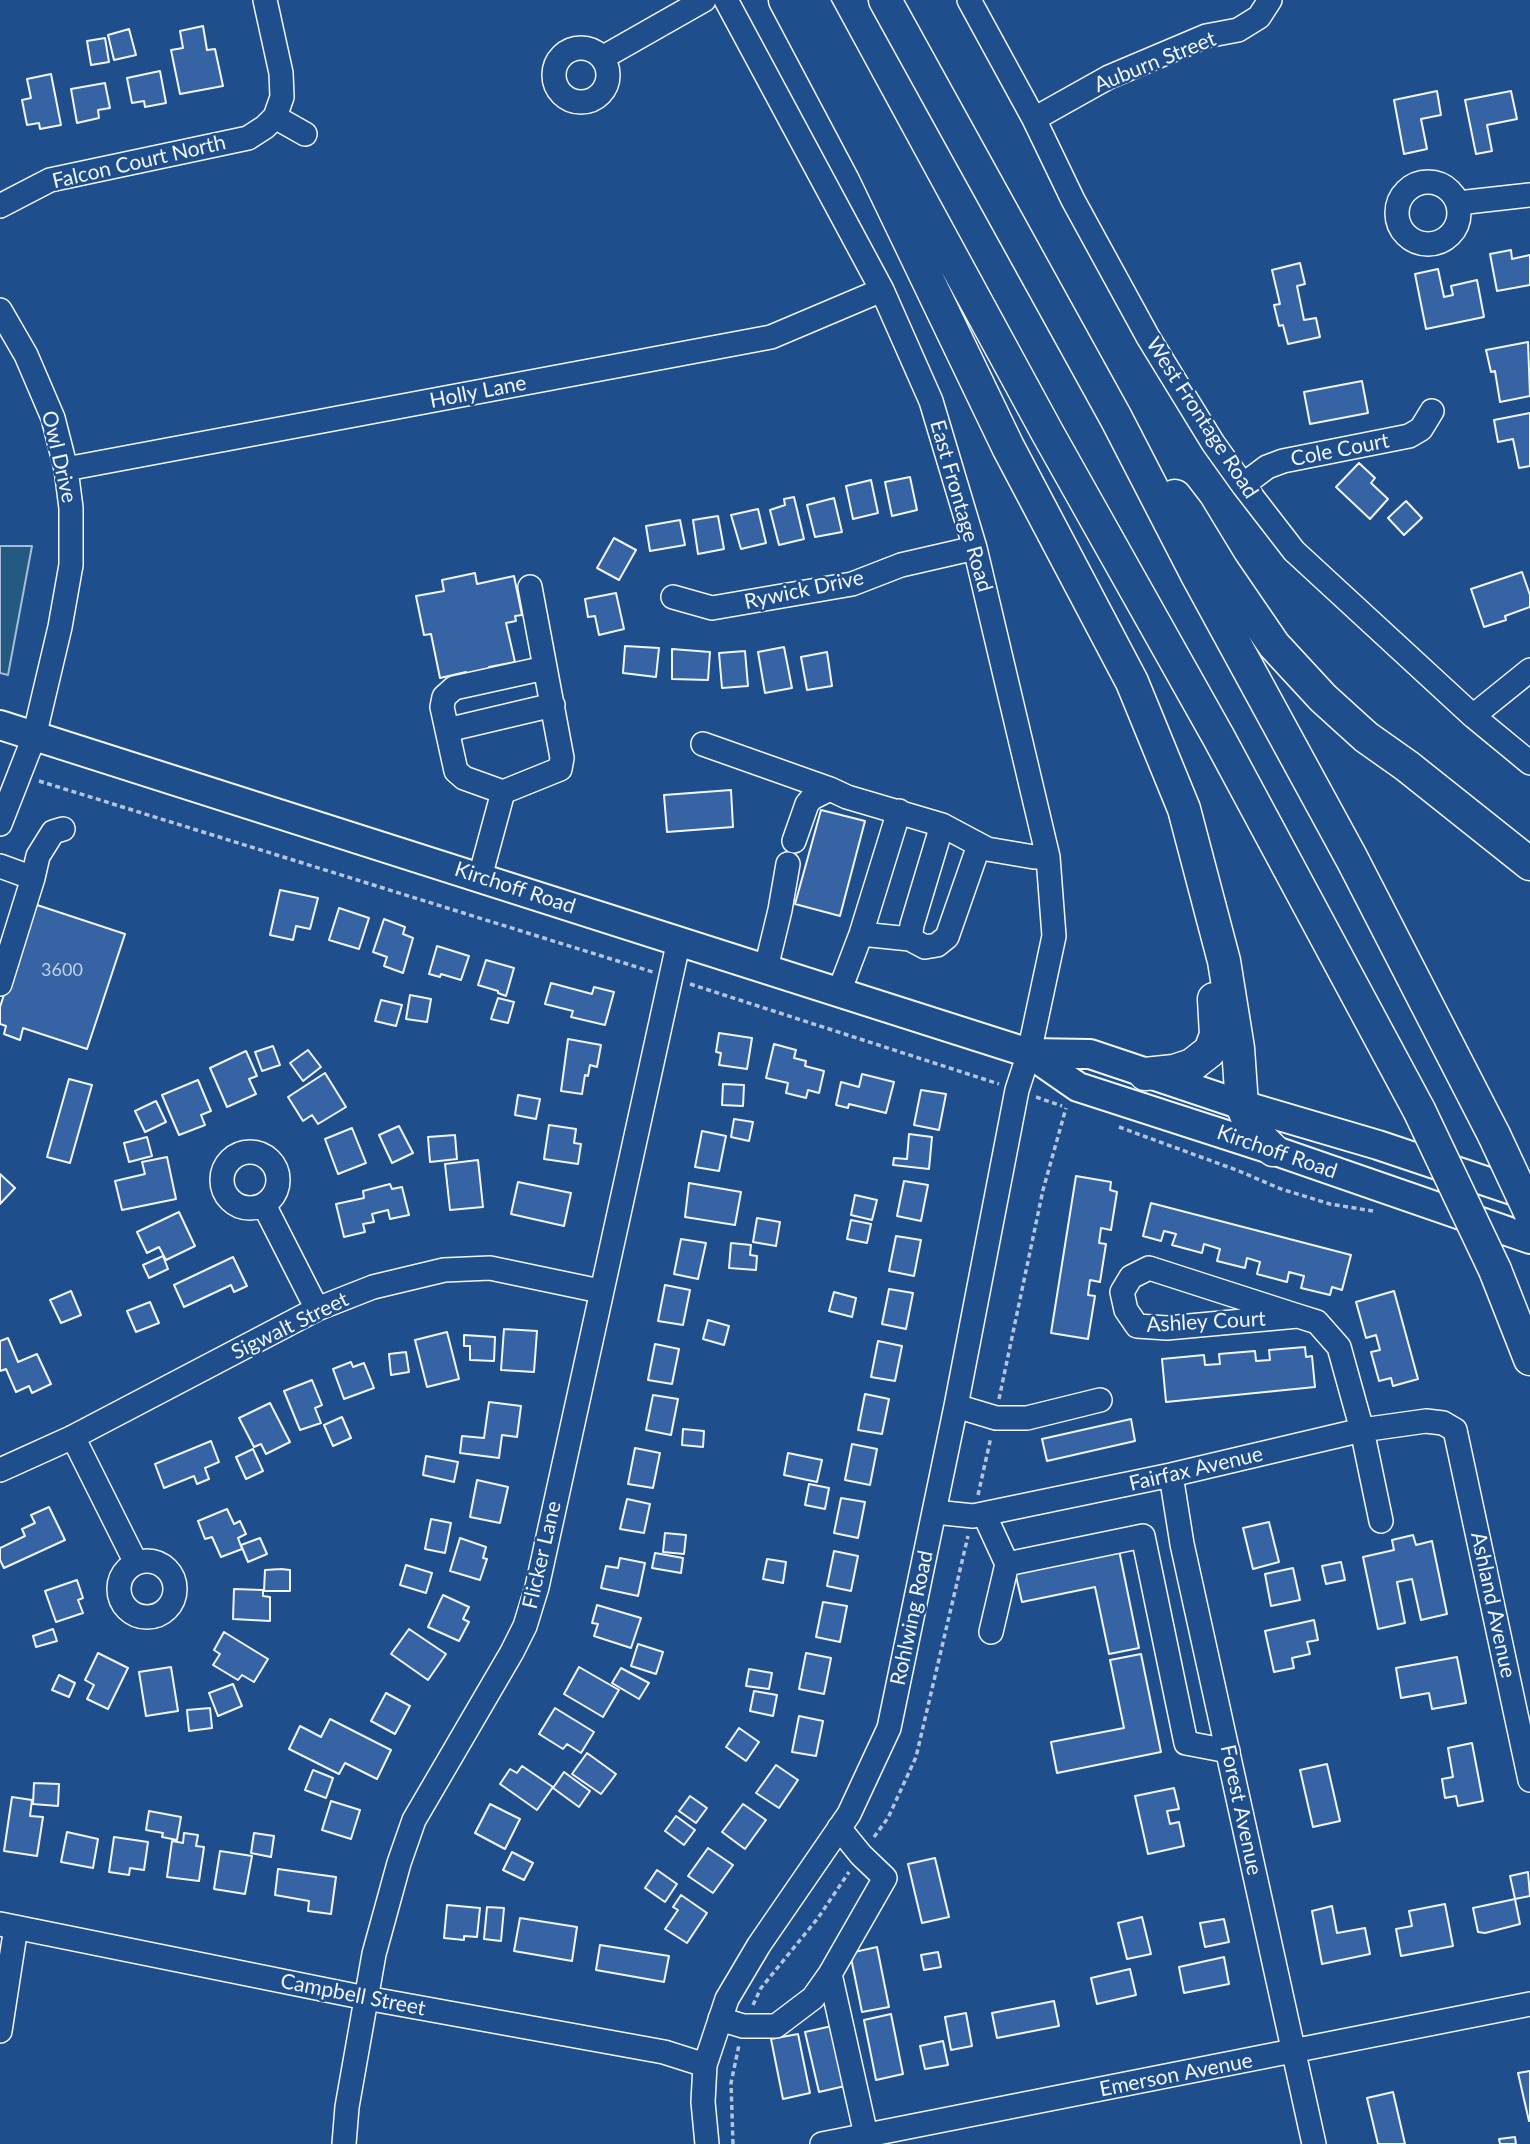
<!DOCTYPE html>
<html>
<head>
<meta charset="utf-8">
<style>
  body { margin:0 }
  canvas { display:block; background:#1f4e8c }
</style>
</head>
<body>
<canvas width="1530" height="2144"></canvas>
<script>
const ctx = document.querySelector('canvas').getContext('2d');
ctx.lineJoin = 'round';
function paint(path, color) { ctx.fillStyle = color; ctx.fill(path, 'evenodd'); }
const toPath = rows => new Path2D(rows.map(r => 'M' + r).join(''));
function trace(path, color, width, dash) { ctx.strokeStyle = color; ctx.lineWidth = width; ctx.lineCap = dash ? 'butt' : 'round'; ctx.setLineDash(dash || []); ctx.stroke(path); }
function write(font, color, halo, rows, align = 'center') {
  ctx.font = font + ' Lato,sans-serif'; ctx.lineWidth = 5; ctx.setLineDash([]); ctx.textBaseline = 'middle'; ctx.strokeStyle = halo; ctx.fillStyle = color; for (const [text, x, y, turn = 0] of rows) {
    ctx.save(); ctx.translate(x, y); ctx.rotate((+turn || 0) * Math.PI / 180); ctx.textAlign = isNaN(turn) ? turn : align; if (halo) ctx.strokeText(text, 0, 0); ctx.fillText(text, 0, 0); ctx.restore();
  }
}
const green = toPath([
  [0,546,32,546,8,675,0,673,0,546]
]);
paint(green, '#245a82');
trace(green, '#a8bbd7', 2);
const building = toPath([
  [203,26,207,50,215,49,223,86,180,94,171,50,183,48,180,31,203,26],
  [129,29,136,55,114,60,108,35,129,29],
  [105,38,109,62,91,65,87,41,105,38],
  [160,71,166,103,145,107,144,101,132,103,127,78,160,71],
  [51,74,61,125,40,129,39,123,27,125,22,100,31,98,27,79,51,74],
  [105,83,110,108,98,110,99,118,77,123,71,89,105,83],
  [1437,91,1441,115,1421,119,1427,149,1404,154,1394,100,1437,91],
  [1511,91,1517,119,1487,125,1492,151,1476,154,1465,100,1511,91],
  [1511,250,1512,259,1530,255,1530,285,1497,291,1490,254,1511,250],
  [1300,263,1305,284,1297,286,1304,320,1316,318,1320,337,1288,344,1283,325,1279,326,1274,305,1280,304,1272,270,1300,263],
  [1438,269,1444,297,1453,295,1451,286,1477,280,1484,317,1426,329,1415,274,1438,269],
  [1528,342,1530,396,1500,402,1495,371,1491,372,1486,350,1528,342],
  [1362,381,1368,413,1310,424,1304,392,1362,381],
  [1530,413,1530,466,1519,468,1513,439,1498,442,1494,420,1530,413],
  [1359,463,1375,478,1371,483,1388,499,1370,519,1336,487,1359,463],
  [910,477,917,510,892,516,885,482,910,477],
  [871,480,878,513,853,519,846,486,871,480],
  [794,497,804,539,779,545,770,510,785,505,784,499,794,497],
  [834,498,842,532,815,537,807,505,834,498],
  [1406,501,1422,518,1404,535,1388,518,1406,501],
  [758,509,766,543,741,549,731,515,758,509],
  [718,516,724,549,698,554,693,520,718,516],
  [680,520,685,545,650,551,646,526,680,520],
  [614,538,636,550,619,580,597,568,614,538],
  [1522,572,1530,595,1530,607,1505,616,1506,620,1484,627,1471,589,1522,572],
  [475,573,477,584,514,576,522,615,515,616,516,621,506,623,515,662,489,667,494,690,470,695,466,672,440,678,431,634,424,635,416,596,444,591,442,580,475,573],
  [616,593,624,629,599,635,595,616,588,617,585,599,616,593],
  [625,646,659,648,656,677,623,673,625,646],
  [784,647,792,688,765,693,758,652,784,647],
  [672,649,710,652,708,680,672,679,672,649],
  [745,651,748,686,722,688,719,653,745,651],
  [827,652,832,686,807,690,801,657,827,652],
  [731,790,733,827,667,832,664,795,731,790],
  [821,810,865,821,840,916,795,904,821,810],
  [280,890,318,898,310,929,296,926,293,940,270,935,280,890],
  [34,904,125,934,87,1049,23,1028,20,1040,4,1034,6,1026,0,1024,0,1007,34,904],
  [339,908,369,918,359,949,329,940,339,908],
  [384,919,405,927,403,934,413,938,403,973,384,966,387,957,373,952,384,919],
  [437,946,469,956,461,980,441,974,440,977,429,974,437,946],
  [486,960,514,968,506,996,498,993,498,991,478,985,486,960],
  [551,983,592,994,594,987,614,992,605,1025,571,1017,573,1011,545,1004,551,983],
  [410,995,431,999,427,1022,406,1019,410,995],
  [498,998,514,1002,508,1023,491,1019,498,998],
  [381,1000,402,1005,396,1026,375,1021,381,1000],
  [719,1033,752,1038,747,1069,719,1065,721,1053,716,1052,719,1033],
  [568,1039,601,1045,597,1067,590,1065,588,1076,585,1075,582,1094,561,1091,568,1039],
  [774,1044,796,1050,794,1058,806,1061,805,1066,824,1071,819,1093,808,1090,806,1098,786,1093,788,1083,766,1078,774,1044],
  [273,1046,280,1065,262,1071,255,1052,273,1046],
  [308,1050,321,1067,303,1081,290,1063,308,1050],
  [246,1051,257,1076,249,1079,256,1094,227,1107,210,1068,246,1051],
  [325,1073,346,1107,318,1124,312,1115,303,1121,288,1097,325,1073],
  [862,1074,894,1082,886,1113,849,1104,848,1108,836,1105,841,1082,859,1087,862,1074],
  [69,1079,92,1085,70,1163,47,1157,69,1079],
  [198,1080,211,1111,201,1115,205,1125,179,1135,162,1095,198,1080],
  [723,1084,744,1085,743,1106,722,1105,723,1084],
  [921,1090,946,1094,939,1130,914,1125,921,1090],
  [518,1095,540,1099,536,1119,515,1115,518,1095],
  [156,1101,166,1122,145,1132,135,1111,156,1101],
  [734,1119,753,1122,749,1141,731,1137,734,1119],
  [549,1125,576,1129,574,1143,581,1144,578,1164,544,1159,549,1125],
  [399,1126,413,1153,392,1163,379,1135,399,1126],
  [352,1128,366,1163,338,1174,325,1139,352,1128],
  [702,1131,726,1136,719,1171,695,1167,702,1131],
  [909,1134,932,1137,929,1169,893,1165,894,1158,907,1159,909,1134],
  [455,1135,457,1159,430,1162,428,1137,455,1135],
  [147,1137,152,1156,129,1162,124,1143,147,1137],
  [167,1157,176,1199,122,1210,115,1181,145,1174,142,1162,167,1157],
  [478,1160,483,1207,450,1210,445,1164,478,1160],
  [0,1174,15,1188,0,1204,0,1174],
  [1076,1176,1111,1182,1110,1190,1117,1192,1111,1230,1101,1228,1099,1243,1106,1244,1100,1282,1090,1280,1088,1295,1095,1296,1088,1339,1051,1333,1076,1176],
  [904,1181,928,1185,921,1221,897,1216,904,1181],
  [518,1182,571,1193,564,1226,511,1214,518,1182],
  [689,1183,741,1192,735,1225,685,1217,689,1183],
  [390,1184,392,1189,402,1187,409,1215,390,1219,388,1210,372,1214,374,1222,363,1224,365,1232,344,1237,336,1204,364,1198,363,1191,390,1184],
  [855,1195,877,1200,872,1220,851,1215,855,1195],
  [1151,1203,1351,1255,1342,1290,1332,1287,1330,1295,1301,1288,1304,1276,1289,1272,1287,1282,1257,1274,1260,1262,1247,1258,1245,1268,1217,1261,1220,1249,1204,1244,1202,1253,1172,1245,1176,1234,1164,1231,1161,1241,1143,1236,1151,1203],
  [179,1212,195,1246,166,1260,159,1247,147,1253,137,1232,179,1212],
  [757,1218,780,1222,776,1246,753,1242,757,1218],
  [851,1220,871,1224,867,1243,847,1239,851,1220],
  [896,1236,921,1240,914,1276,889,1271,896,1236],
  [681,1239,706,1243,698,1279,674,1274,681,1239],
  [731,1243,751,1245,750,1255,757,1256,756,1270,729,1268,731,1243],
  [163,1256,168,1269,149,1278,143,1265,163,1256],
  [233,1257,247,1286,234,1292,231,1285,184,1307,174,1285,233,1257],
  [665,1285,690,1290,683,1325,658,1321,665,1285],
  [889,1289,913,1293,906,1329,882,1324,889,1289],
  [71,1291,81,1315,61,1323,50,1300,71,1291],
  [1394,1291,1418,1379,1393,1386,1391,1378,1379,1381,1371,1352,1380,1350,1376,1335,1366,1338,1356,1302,1394,1291],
  [834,1292,856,1298,852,1317,829,1311,834,1292],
  [150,1302,159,1323,136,1332,127,1311,150,1302],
  [708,1320,729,1326,724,1345,703,1339,708,1320],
  [504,1329,537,1331,534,1372,501,1370,504,1329],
  [447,1332,459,1379,427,1387,415,1340,447,1332],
  [464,1335,495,1337,494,1361,470,1360,470,1346,464,1346,464,1335],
  [8,1338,18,1362,37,1354,51,1384,32,1393,29,1386,16,1392,6,1369,0,1371,0,1341,8,1338],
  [878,1341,902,1346,895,1381,871,1377,878,1341],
  [655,1344,679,1349,672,1384,648,1380,655,1344],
  [1305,1347,1306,1357,1312,1356,1315,1387,1166,1402,1162,1359,1204,1355,1205,1365,1220,1364,1219,1354,1255,1351,1256,1361,1270,1360,1269,1350,1305,1347],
  [406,1352,409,1372,391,1375,389,1354,406,1352],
  [351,1362,353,1367,364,1363,374,1388,344,1399,333,1369,351,1362],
  [312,1380,322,1405,315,1408,321,1423,300,1430,284,1391,312,1380],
  [865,1394,889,1399,882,1434,858,1430,865,1394],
  [653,1395,678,1399,671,1435,646,1430,653,1395],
  [489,1402,521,1406,517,1437,502,1435,499,1458,460,1453,462,1436,484,1438,489,1402],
  [270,1403,290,1442,266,1454,261,1444,254,1447,239,1418,270,1403],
  [342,1417,351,1438,333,1446,324,1425,342,1417],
  [1131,1419,1135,1441,1047,1461,1042,1439,1131,1419],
  [683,1429,704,1431,703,1447,682,1445,683,1429],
  [211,1441,219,1462,205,1468,209,1479,197,1484,194,1476,164,1488,155,1464,211,1441],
  [852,1444,877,1449,870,1485,845,1480,852,1444],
  [635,1448,660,1453,653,1488,628,1484,635,1448],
  [253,1449,263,1471,246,1479,236,1457,253,1449],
  [788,1453,822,1460,817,1482,784,1475,788,1453],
  [426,1456,458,1462,454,1482,423,1475,426,1456],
  [477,1480,508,1487,500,1523,470,1517,477,1480],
  [809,1484,829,1488,825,1509,805,1505,809,1484],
  [841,1498,865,1502,858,1538,834,1533,841,1498],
  [627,1499,650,1504,644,1533,620,1529,627,1499],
  [49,1507,65,1540,4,1568,0,1560,0,1548,25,1536,22,1529,35,1523,31,1515,49,1507],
  [227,1509,234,1524,240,1521,246,1534,238,1538,242,1549,221,1557,212,1537,205,1539,198,1521,227,1509],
  [431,1519,451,1523,445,1553,425,1549,431,1519],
  [1269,1522,1279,1562,1253,1569,1243,1528,1269,1522],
  [665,1533,686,1535,684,1554,663,1552,665,1533],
  [1413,1535,1416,1545,1432,1541,1447,1614,1421,1620,1412,1579,1397,1582,1405,1623,1378,1629,1363,1557,1394,1550,1392,1540,1413,1535],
  [260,1538,267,1554,248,1562,241,1545,260,1538],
  [460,1538,486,1547,483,1558,487,1559,480,1580,450,1571,460,1538],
  [1119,1550,1139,1648,1109,1654,1095,1587,1022,1602,1015,1572,1119,1550],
  [834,1551,858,1556,851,1591,827,1586,834,1551],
  [655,1553,683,1558,681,1573,652,1568,655,1553],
  [620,1558,645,1563,638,1596,601,1588,606,1566,618,1568,620,1558],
  [767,1559,786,1562,783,1583,763,1579,767,1559],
  [1341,1562,1345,1580,1326,1584,1322,1566,1341,1562],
  [406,1565,432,1573,426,1593,400,1585,406,1565],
  [1293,1568,1300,1600,1271,1606,1265,1574,1293,1568],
  [281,1569,290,1570,290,1591,264,1591,265,1570,281,1569],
  [77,1580,83,1598,78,1600,83,1613,56,1622,45,1591,77,1580],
  [234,1589,263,1590,263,1596,270,1597,270,1621,233,1619,234,1589],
  [443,1595,469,1607,463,1619,469,1622,459,1641,428,1627,443,1595],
  [823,1602,847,1606,840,1642,816,1637,823,1602],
  [597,1605,641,1618,631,1648,594,1636,598,1624,592,1623,597,1605],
  [1314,1620,1318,1640,1307,1642,1310,1654,1292,1658,1294,1668,1274,1672,1265,1631,1314,1620],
  [53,1629,57,1641,36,1647,33,1636,53,1629],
  [409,1629,446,1654,428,1680,391,1654,409,1629],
  [224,1632,268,1659,254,1682,242,1675,238,1680,213,1665,220,1654,214,1650,224,1632],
  [638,1644,663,1652,656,1674,631,1666,638,1644],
  [98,1653,128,1668,108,1709,87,1699,94,1685,85,1680,98,1653],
  [806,1653,831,1658,824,1694,799,1689,806,1653],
  [1141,1654,1161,1752,1057,1773,1051,1742,1124,1728,1110,1660,1141,1654],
  [1457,1657,1466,1703,1432,1709,1429,1693,1401,1698,1396,1668,1457,1657],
  [171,1667,178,1711,146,1716,139,1672,171,1667],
  [579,1667,619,1690,603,1717,564,1694,579,1667],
  [621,1668,649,1683,639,1699,612,1683,621,1668],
  [749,1669,772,1673,769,1689,746,1686,749,1669],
  [59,1675,75,1683,69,1697,52,1690,59,1675],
  [233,1684,242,1706,218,1716,209,1693,233,1684],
  [754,1691,777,1695,773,1716,750,1711,754,1691],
  [386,1693,410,1706,395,1734,371,1721,386,1693],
  [210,1708,212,1728,189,1731,187,1710,210,1708],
  [555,1708,594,1732,581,1753,567,1744,563,1749,539,1734,555,1708],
  [799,1716,823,1721,816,1756,792,1752,799,1716],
  [330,1719,391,1750,377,1779,345,1763,339,1774,289,1749,300,1726,321,1737,330,1719],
  [739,1728,759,1742,746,1761,726,1747,739,1728],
  [1472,1743,1483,1801,1458,1806,1456,1796,1445,1798,1442,1779,1453,1777,1448,1748,1472,1743],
  [587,1753,616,1774,601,1794,572,1774,587,1753],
  [1327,1764,1340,1821,1313,1827,1300,1770,1327,1764],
  [776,1765,798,1780,779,1808,756,1793,776,1765],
  [522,1766,553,1787,537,1810,500,1784,510,1769,517,1773,522,1766],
  [313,1770,333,1778,326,1798,305,1790,313,1770],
  [564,1772,590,1791,579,1807,553,1788,564,1772],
  [34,1783,59,1784,58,1806,33,1804,34,1783],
  [1174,1788,1179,1809,1167,1811,1170,1824,1179,1822,1184,1846,1148,1854,1135,1796,1174,1788],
  [690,1796,707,1808,696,1823,679,1811,690,1796],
  [12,1797,32,1800,30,1816,43,1817,37,1856,4,1851,12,1797],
  [331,1801,360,1810,351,1839,322,1830,331,1801],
  [490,1804,520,1819,505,1849,475,1833,490,1804],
  [743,1804,766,1820,745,1849,722,1832,743,1804],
  [149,1811,181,1817,177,1840,162,1837,163,1833,146,1830,149,1811],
  [676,1816,695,1830,684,1845,665,1831,676,1816],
  [67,1832,98,1839,93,1868,61,1862,67,1832],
  [184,1833,198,1835,196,1846,204,1847,199,1881,167,1877,172,1841,183,1843,184,1833],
  [254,1833,274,1836,271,1857,251,1853,254,1833],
  [114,1837,148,1842,144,1870,130,1868,129,1875,109,1872,114,1837],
  [708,1848,733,1865,713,1893,688,1876,708,1848],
  [220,1851,252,1856,245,1894,214,1889,220,1851],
  [512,1852,533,1863,524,1880,503,1870,512,1852],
  [935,1858,949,1917,922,1923,908,1864,935,1858],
  [278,1869,336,1877,331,1914,308,1911,309,1901,275,1895,278,1869],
  [657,1870,677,1884,665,1902,645,1888,657,1870],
  [1528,1872,1530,1896,1515,1899,1510,1876,1528,1872],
  [681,1895,707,1913,687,1943,665,1929,678,1910,673,1907,681,1895],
  [1515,1899,1520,1924,1485,1933,1478,1932,1473,1908,1515,1899],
  [1445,1904,1453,1946,1401,1956,1396,1929,1412,1926,1409,1911,1445,1904],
  [447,1905,480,1908,477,1937,464,1936,464,1940,444,1938,447,1905],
  [1332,1906,1337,1933,1365,1928,1370,1954,1322,1964,1312,1911,1332,1906],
  [487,1907,504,1908,501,1941,484,1939,487,1907],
  [1142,1917,1151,1954,1127,1959,1118,1923,1142,1917],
  [520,1918,577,1927,572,1961,514,1951,520,1918],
  [1224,1919,1229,1942,1205,1947,1200,1923,1224,1919],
  [600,1945,669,1956,664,1982,596,1970,600,1945],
  [877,1947,889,2007,862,2012,850,1953,877,1947],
  [938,1952,941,1967,924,1970,921,1955,938,1952],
  [1224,1957,1229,1984,1184,1993,1179,1967,1224,1957],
  [1130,1969,1136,1995,1097,2004,1091,1978,1130,1969],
  [1054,2001,1059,2026,997,2038,992,2013,1054,2001],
  [966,2013,972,2046,951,2050,945,2017,966,2013],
  [891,2014,903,2074,876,2080,864,2020,891,2014],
  [832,2026,845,2086,819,2092,805,2032,832,2026],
  [798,2034,810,2093,783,2099,771,2039,798,2034],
  [943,2041,948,2065,925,2069,920,2046,943,2041],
  [1530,2071,1530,2121,1529,2121,1518,2073,1530,2071],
  [1393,2092,1405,2144,1378,2144,1367,2098,1393,2092],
  [1515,2137,1516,2144,1500,2144,1499,2139,1515,2137]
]);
paint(building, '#3563a3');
trace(building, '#f2f6ff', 2);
const minor = toPath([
  [969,0,1034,119,1073,200,1148,337,1213,443,1243,485,1294,551,1473,716,1530,763],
  '554 75a27 27 0 1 1 54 0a27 27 0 1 1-54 0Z',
  [602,58,704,0],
  [275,117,305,134],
  [1034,119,1109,77,1206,36,1238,30,1259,17,1270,0],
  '1397 213a31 31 0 1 1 62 0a31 31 0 1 1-62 0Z',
  [1458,203,1530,195],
  [0,206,50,180,248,138,265,127,275,117,282,97,281,73,265,0],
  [0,310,26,355,53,418,66,469,71,508,71,565,60,627,34,737,0,824],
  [66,469,771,337,882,290],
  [1243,485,1267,467,1283,461,1409,436,1421,429,1432,411],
  [673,597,712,608,852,584,901,565,975,548],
  [1473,716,1530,670],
  [447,730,553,705],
  [703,744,830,789],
  [503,792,464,778,456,771,442,707,444,697,454,688,545,668],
  [942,825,912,925,910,939,925,947,937,945,947,937,979,845],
  [794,841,807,804,812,798,830,789,847,797,942,825,987,849,1034,857,1048,857],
  [0,866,33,878],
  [480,877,503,792,560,769,562,758,530,587],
  [861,934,910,939],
  [766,968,780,910,788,864],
  [0,984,33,878,38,856,53,832,63,829],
  [839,992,861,934,899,811],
  '222 1180a28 28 0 1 1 56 0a28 28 0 1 1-56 0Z',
  [264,1205,317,1309],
  [1298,1316,1167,1328,1137,1326,1126,1310,1122,1292,1131,1277,1149,1268,1298,1316,1317,1322,1339,1347,1362,1430,1381,1521],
  [956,1406,996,1418,1027,1418,1100,1400],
  [73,1437,136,1563],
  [0,1470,73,1437,317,1309,373,1287,444,1270,490,1268,600,1291],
  [1171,1475,1182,1544,1314,2144],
  [935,1512,973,1516,1171,1475,1362,1430,1426,1421,1443,1423,1455,1430,1530,1780],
  [984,1514,1007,1564,1143,1536,1186,1743,1228,1751],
  '119 1589a28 28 0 1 1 56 0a28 28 0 1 1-56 0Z',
  [991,1632,1007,1564],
  [0,1924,366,1998,664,2052,705,2065],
  [830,1974,866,2135],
  [720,2019,743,2026,776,2026,813,1998,830,1974,885,1878,861,1855,839,1828],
  [0,2031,16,1927],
  [344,2144,347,2107,374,1954,399,1863,414,1820,512,1652,525,1626,537,1587,679,940],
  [707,2144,703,2102,705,2065,727,1999,759,1945,849,1814,889,1728,956,1406,1017,1090,1029,1053,1054,936,1048,857,975,548,931,401,882,290,726,0],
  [822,2144,1530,2004]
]);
const major = toPath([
  [0,725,1029,1053,1090,1054,1242,1105,1378,1145,1530,1196],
  [1029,1053,1078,1087,1273,1150,1530,1239]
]);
const highway = toPath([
  [785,0,873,166,1008,447,1132,682,1148,721,1184,809,1224,961,1238,1048,1242,1105,1252,1129,1273,1150],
  [812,0,1047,432,1219,738,1419,1110],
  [885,0,1116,418,1196,573,1352,859,1494,1135],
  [1175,496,1188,513,1222,569,1274,645,1323,698,1366,737,1407,766,1530,864],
  [1145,1074,1174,1071,1192,1065,1210,1051,1216,1035,1214,999],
  [1495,1270,1530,1359]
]);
trace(minor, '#f2f6ff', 26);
trace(major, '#f2f6ff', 32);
trace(highway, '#f2f6ff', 35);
trace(toPath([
  [39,781,653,972],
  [690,984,999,1084],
  [1036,1097,1062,1106],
  [1119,1127,1239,1171,1281,1189,1330,1204,1373,1211],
  [999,1399,1043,1190,1066,1108],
  [978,1495,991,1437],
  [874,1837,888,1818,916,1757,968,1536],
  [753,2005,761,1988,818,1918,849,1872],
  [733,2144,731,2083,739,2045]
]), '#b3c4dc', 3.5, [5, 3.5]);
trace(minor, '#1f4e8c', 23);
trace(major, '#1f4e8c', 28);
trace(highway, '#1f4e8c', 32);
const highwayBridge = toPath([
  [1419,1110,1495,1270],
  [1494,1135,1530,1212]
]);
trace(highwayBridge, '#f2f6ff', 35, []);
trace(highwayBridge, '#1f4e8c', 32);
write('18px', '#c3d1e8', null, [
  ["3600",62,970]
]);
write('21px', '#f2f6ff', '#1f4e8c', [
  ["Auburn Street",1155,62,-22],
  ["Falcon Court North",139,162,-13],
  ["Holly Lane",478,392,-11],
  ["West Frontage Road",1202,418,57],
  ["Cole Court",1340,450,-11],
  ["Owl Drive",59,457,77],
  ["East Frontage Road",961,506,74],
  ["Rywick Drive",804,590,-12],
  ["Kirchoff Road",515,888,18],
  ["Kirchoff Road",1277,1152,19],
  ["Ashley Court",1206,1322,-3],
  ["Sigwalt Street",290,1326,-26],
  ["Fairfax Avenue",1196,1469,-13],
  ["Flicker Lane",542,1555,-77],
  ["Ashland Avenue",1493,1605,78],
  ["Rohlwing Road",912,1618,-78],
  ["Forest Avenue",1241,1810,78],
  ["Campbell Street",353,1995,11],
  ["Emerson Avenue",1176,2075,-11]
]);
</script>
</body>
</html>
